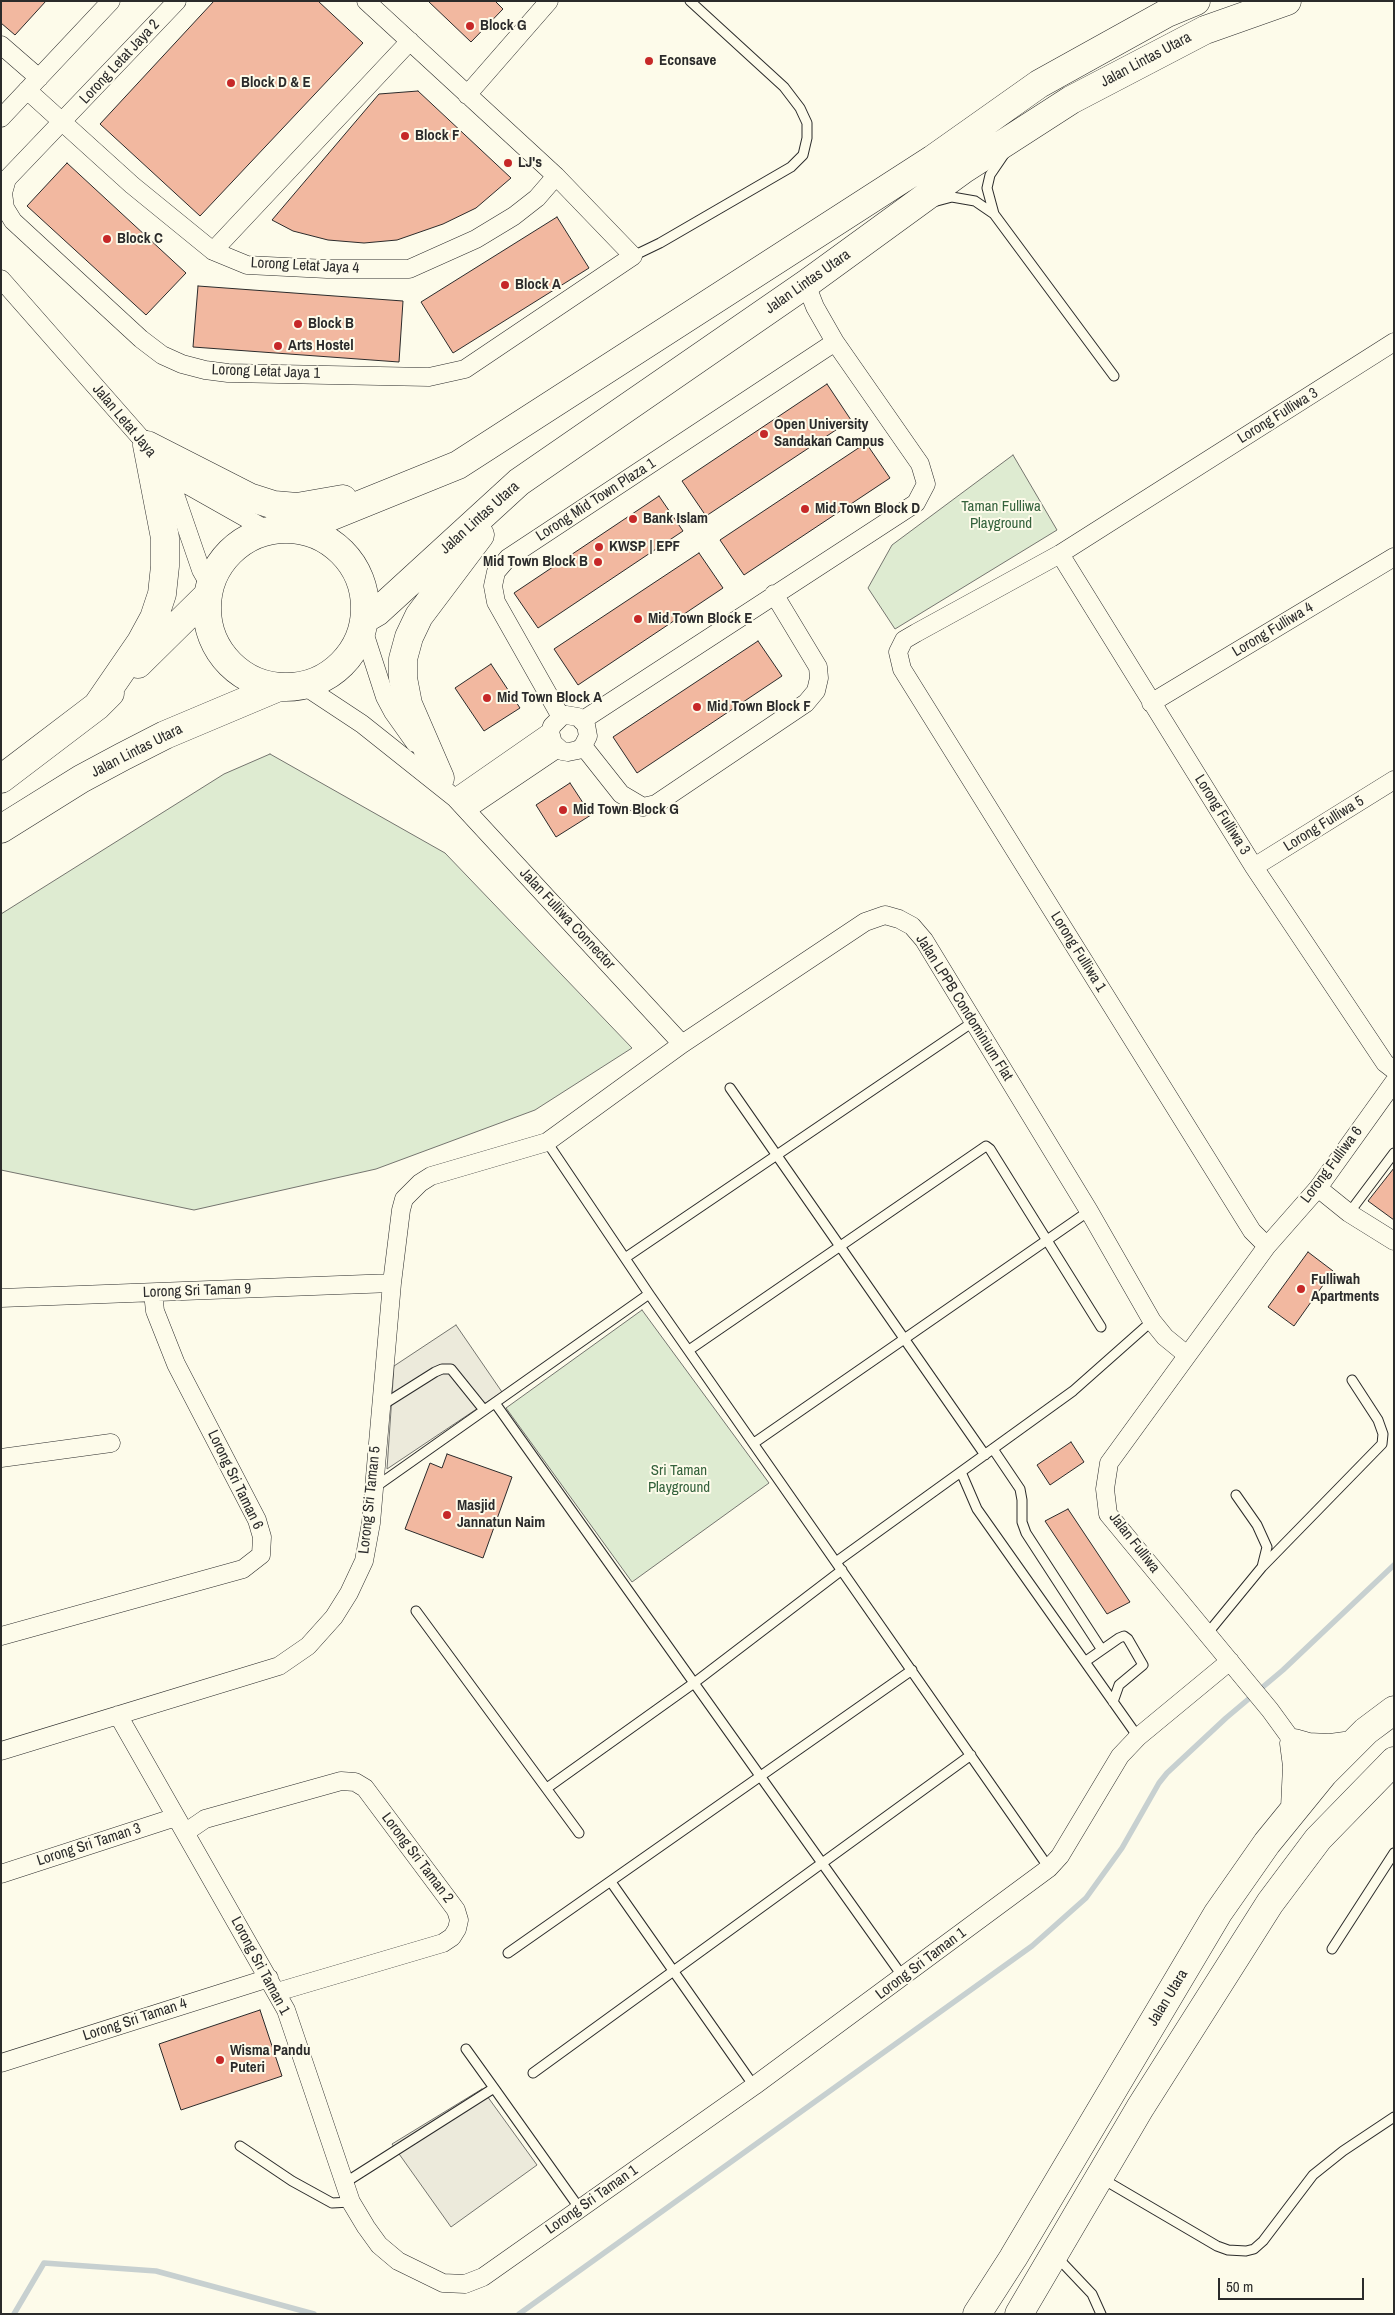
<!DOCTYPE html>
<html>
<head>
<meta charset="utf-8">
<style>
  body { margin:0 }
  #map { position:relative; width:1395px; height:2315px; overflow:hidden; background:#fdfbea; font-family:"Archivo Narrow",sans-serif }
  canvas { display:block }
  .frame { position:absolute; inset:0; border:2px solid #2b2b2b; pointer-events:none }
  .scale { position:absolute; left:1218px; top:2278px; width:146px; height:22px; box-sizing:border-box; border:2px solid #2b2b2b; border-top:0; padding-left:6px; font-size:15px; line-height:18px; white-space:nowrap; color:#2b2b2b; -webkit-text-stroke:4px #fdfbea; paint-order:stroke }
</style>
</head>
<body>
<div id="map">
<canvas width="1395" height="2315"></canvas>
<div class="frame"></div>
<div class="scale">50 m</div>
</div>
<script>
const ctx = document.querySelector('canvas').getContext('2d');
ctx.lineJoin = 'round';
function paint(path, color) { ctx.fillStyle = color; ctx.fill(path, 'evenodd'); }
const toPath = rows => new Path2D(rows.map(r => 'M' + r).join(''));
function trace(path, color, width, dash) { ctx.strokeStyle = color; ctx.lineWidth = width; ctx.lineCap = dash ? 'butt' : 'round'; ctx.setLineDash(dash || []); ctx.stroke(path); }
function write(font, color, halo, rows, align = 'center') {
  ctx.font = font + ' "Archivo Narrow",sans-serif'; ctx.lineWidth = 4; ctx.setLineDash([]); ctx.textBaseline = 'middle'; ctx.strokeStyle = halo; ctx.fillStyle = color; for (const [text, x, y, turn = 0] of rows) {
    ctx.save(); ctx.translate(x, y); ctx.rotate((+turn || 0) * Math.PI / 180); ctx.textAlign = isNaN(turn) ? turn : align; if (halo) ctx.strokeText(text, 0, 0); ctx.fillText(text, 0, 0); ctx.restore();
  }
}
const green = toPath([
  [1013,455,1057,530,895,629,868,588,892,545,1013,455],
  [270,754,445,853,632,1048,535,1110,376,1169,194,1210,1,1170,1,914,224,774,270,754],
  [642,1310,769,1483,632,1582,506,1408,642,1310]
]);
paint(green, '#deebd1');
trace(green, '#74746e', 1);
const parking = toPath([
  [456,1325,502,1392,387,1469,394,1366,456,1325],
  [482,2089,537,2165,451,2227,392,2144,482,2089]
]);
paint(parking, '#eceadb');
trace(parking, '#74746e', 1);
trace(toPath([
  [14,2314,44,2263,156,2271,314,2314],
  [519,2314,1032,1946,1086,1898,1122,1848,1159,1783,1167,1773,1226,1718,1283,1670,1394,1565]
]), '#c7d0d0', 5.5);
const building = toPath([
  [1,1,46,1,15,35,1,23,1,1],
  [214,1,318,1,363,43,200,216,100,124,214,1],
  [428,1,495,1,503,9,471,42,428,1],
  [418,91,511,178,476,208,443,224,397,240,364,243,328,240,293,231,272,220,379,94,418,91],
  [67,163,186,273,146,315,27,206,67,163],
  [557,217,589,268,453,353,421,302,557,217],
  [198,286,403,301,399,362,193,347,198,286],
  [827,384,851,420,706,516,682,481,827,384],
  [866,443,890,478,744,575,720,540,866,443],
  [659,496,683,531,538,628,514,593,659,496],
  [699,553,723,588,578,685,554,649,699,553],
  [758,641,782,676,637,773,613,737,758,641],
  [491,664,520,708,484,731,455,688,491,664],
  [570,783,591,815,556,837,536,805,570,783],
  [1394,1168,1394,1220,1368,1201,1394,1168],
  [1308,1252,1333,1271,1294,1326,1268,1307,1308,1252],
  [1071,1442,1084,1462,1050,1485,1037,1465,1071,1442],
  [447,1454,512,1477,483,1558,405,1529,430,1463,442,1468,447,1454],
  [1068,1509,1130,1602,1107,1614,1045,1521,1068,1509],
  [260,2010,282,2076,181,2110,159,2044,260,2010]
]);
paint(building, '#f2b8a0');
trace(building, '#2b2b2b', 1);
const service = toPath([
  [937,201,952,197,975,201,994,214,1114,376],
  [994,214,987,188,990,175,1005,153],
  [633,256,660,243,791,167,803,155,807,138,807,123,800,108,784,87,690,1],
  [730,1088,985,1455],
  [547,1142,649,1294,1049,1868],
  [1349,1213,1394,1153],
  [625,1258,973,1022],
  [689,1350,986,1146,990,1149,1101,1327],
  [495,1403,903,1977],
  [381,1406,435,1372,442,1369,451,1369,484,1410],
  [754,1443,1089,1211],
  [993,1449,1020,1489,1022,1500,1022,1522,1026,1533,1102,1650],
  [961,1472,977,1509,1138,1737],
  [374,1488,649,1294],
  [1236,1495,1257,1525,1267,1547,1262,1567],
  [836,1562,1073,1391,1152,1321],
  [416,1611,579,1833],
  [1207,1634,1262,1567,1382,1444,1383,1434,1378,1420,1352,1380],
  [1086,1661,1119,1638,1124,1636,1128,1639,1143,1665,1119,1685,1113,1702],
  [547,1788,694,1683,842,1570],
  [611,1882,754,2086],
  [1332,1949,1394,1853],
  [508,1953,912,1670],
  [466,2049,494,2088],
  [533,2073,971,1755],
  [240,2146,292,2181,332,2203,351,2202],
  [1101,2178,1217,2246,1228,2250,1246,2251,1254,2249,1263,2241,1313,2175,1343,2151,1394,2117],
  [346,2182,494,2088,580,2209],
  [1056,2256,1092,2294,1101,2314]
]);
const minor = toPath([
  [177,1,7,179,3,193,5,208,13,221,141,339,162,355,182,364,205,370,228,373,429,377,465,369,633,256,556,176,366,1],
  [1,45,39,78],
  [27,90,132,185,213,251,247,265,327,269,409,269,476,239,514,216,537,198,556,176],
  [467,95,549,1],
  [1,118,111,1],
  [213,251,410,41],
  [1,279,147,445,168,474,260,526,274,529],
  [168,474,201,570,209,584],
  [1060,554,1254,867,1385,1063,1394,1070],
  [363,629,385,697,393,712,415,743],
  [303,685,362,724,455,798,682,1044],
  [1151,703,1394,557],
  [561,717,496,602,493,586,496,572,508,558,835,342],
  [583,720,916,503,926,484,920,464,835,342,815,307,806,284],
  [583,746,621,794,643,807,656,804,806,703,816,691,819,678,818,667,774,594],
  [455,798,550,732,552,726,561,717,566,715,578,717,586,725,588,736,583,746,578,750,568,752,562,751,553,743,550,732],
  [466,810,558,748],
  [1254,867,1394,780],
  [1318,1188,1349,1213,1394,1241],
  [1267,1246,1252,1231,902,669,898,652,904,640,916,633,1060,554,1394,342],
  [1,1298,392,1283],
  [1,1458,111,1443],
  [1,1636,243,1569,261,1555,262,1537,257,1520,176,1364,155,1311,153,1293],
  [118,1715,286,2010,351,2202,366,2227,379,2245,398,2261,443,2283,465,2284,483,2277,754,2086,1049,1868,1060,1856,1120,1756,1138,1737,1230,1661],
  [1,1751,279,1666,308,1646,334,1617,349,1593,364,1561,371,1523,392,1283,401,1210,404,1199,420,1183,431,1176,547,1142,682,1044,865,922,885,915,899,919,912,926,924,940,1089,1211,1152,1321,1165,1337,1187,1355],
  [1324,1773,1294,1743,1270,1710,1108,1514,1105,1489,1109,1463,1267,1246,1318,1188,1394,1082],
  [186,1832,205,1819,341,1781,355,1782,365,1788,456,1910,459,1920,457,1929,452,1937,443,1943,277,1992],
  [1,1874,176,1817],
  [1,2063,269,1978]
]);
const primary = toPath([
  [147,445,249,497,274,505,297,507,343,499],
  '207 608a79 79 0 1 1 158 0a79 79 0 1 1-158 0Z',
  [300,529,458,465,933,159,1039,84,1167,13,1196,1],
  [365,619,377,612,519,482,806,284,964,169,1071,100,1205,30,1287,1],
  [138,664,207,596],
  [97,706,141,642,154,618,162,594,165,566,165,538,147,445],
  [440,778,408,704,403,678,403,659,409,637,419,616,480,535],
  [1,779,97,706,110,693],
  [1,829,81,779,122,757,165,735,279,687]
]);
const trunk = toPath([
  [1295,1808,1297,1766,1294,1743,1308,1747,1329,1748,1351,1745],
  [977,2314,1013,2258,1218,1913,1267,1843,1324,1773,1366,1731,1394,1710],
  [1019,2314,1140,2108,1270,1903,1318,1839,1394,1761]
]);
trace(service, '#2b2b2b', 11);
trace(minor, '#2b2b2b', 19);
trace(primary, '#2b2b2b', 29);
trace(trunk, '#2b2b2b', 29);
trace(service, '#fdfbea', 9);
trace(minor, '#fdfbea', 18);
trace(primary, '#fdfbea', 28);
trace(trunk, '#fdfbea', 28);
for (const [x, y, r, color] of [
  [470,26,5,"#c62828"],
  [649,61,5,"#c62828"],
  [231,83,5,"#c62828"],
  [405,136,5,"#c62828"],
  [508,163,5,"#c62828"],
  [107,239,5,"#c62828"],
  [505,285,5,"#c62828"],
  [298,324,5,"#c62828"],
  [278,346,5,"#c62828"],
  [764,434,5,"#c62828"],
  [805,509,5,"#c62828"],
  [633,519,5,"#c62828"],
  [599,547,5,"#c62828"],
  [598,562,5,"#c62828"],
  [638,619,5,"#c62828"],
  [487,698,5,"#c62828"],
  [697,707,5,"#c62828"],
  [563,810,5,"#c62828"],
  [1301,1289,5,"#c62828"],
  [447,1515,5,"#c62828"],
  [220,2060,5,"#c62828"]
]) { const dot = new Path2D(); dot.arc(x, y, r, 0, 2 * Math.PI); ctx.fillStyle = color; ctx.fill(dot); trace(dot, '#fdfbea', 2); }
write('bold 15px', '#2b2b2b', '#fdfbea', [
  ["Block G",480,26],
  ["Econsave",659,61],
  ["Block D & E",241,83],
  ["Block F",415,136],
  ["LJ's",518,163],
  ["Block C",117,239],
  ["Block A",515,285],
  ["Block B",308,324],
  ["Arts Hostel",288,346],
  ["Open University",774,425],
  ["Sandakan Campus",774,442],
  ["Mid Town Block D",815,509],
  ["Bank Islam",643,519],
  ["KWSP | EPF",609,547],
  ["Mid Town Block B",588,562,"right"],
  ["Mid Town Block E",648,619],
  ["Mid Town Block A",497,698],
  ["Mid Town Block F",707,707],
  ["Mid Town Block G",573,810],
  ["Fulliwah",1311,1280],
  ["Apartments",1311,1297],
  ["Masjid",457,1506],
  ["Jannatun Naim",457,1523],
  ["Wisma Pandu",230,2051],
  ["Puteri",230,2068]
], 'left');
write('15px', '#2b2b2b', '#fdfbea', [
  ["Jalan Lintas Utara",1146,60,-28],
  ["Lorong Letat Jaya 2",120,62,-47],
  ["Lorong Letat Jaya 4",305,266,3],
  ["Jalan Lintas Utara",808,282,-35],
  ["Lorong Letat Jaya 1",266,372,2],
  ["Lorong Fulliwa 3",1278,416,-32],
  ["Jalan Letat Jaya",124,421,50],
  ["Lorong Mid Town Plaza 1",596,500,-33],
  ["Jalan Lintas Utara",480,518,-42],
  ["Lorong Fulliwa 4",1273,630,-31],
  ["Jalan Lintas Utara",137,751,-27],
  ["Lorong Fulliwa 3",1222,815,58],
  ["Lorong Fulliwa 5",1324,824,-32],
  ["Jalan Fulliwa Connector",567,919,47],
  ["Lorong Fulliwa 1",1078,952,58],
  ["Jalan LPPB Condominium Flat",964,1008,58],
  ["Lorong Fulliwa 6",1332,1165,-53],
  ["Lorong Sri Taman 9",197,1291,-2],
  ["Lorong Sri Taman 6",235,1480,64],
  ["Lorong Sri Taman 5",370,1500,-84],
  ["Jalan Fulliwa",1134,1543,52],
  ["Lorong Sri Taman 3",89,1845,-18],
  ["Lorong Sri Taman 2",417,1858,53],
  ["Lorong Sri Taman 1",921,1964,-37],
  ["Lorong Sri Taman 1",260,1966,62],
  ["Jalan Utara",1168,1998,-59],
  ["Lorong Sri Taman 4",135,2020,-18],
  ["Lorong Sri Taman 1",592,2200,-35]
]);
write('15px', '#34623c', '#fdfbea', [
  ["Taman Fulliwa",1001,507],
  ["Playground",1001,524],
  ["Sri Taman",679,1471],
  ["Playground",679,1488]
]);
</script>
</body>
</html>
